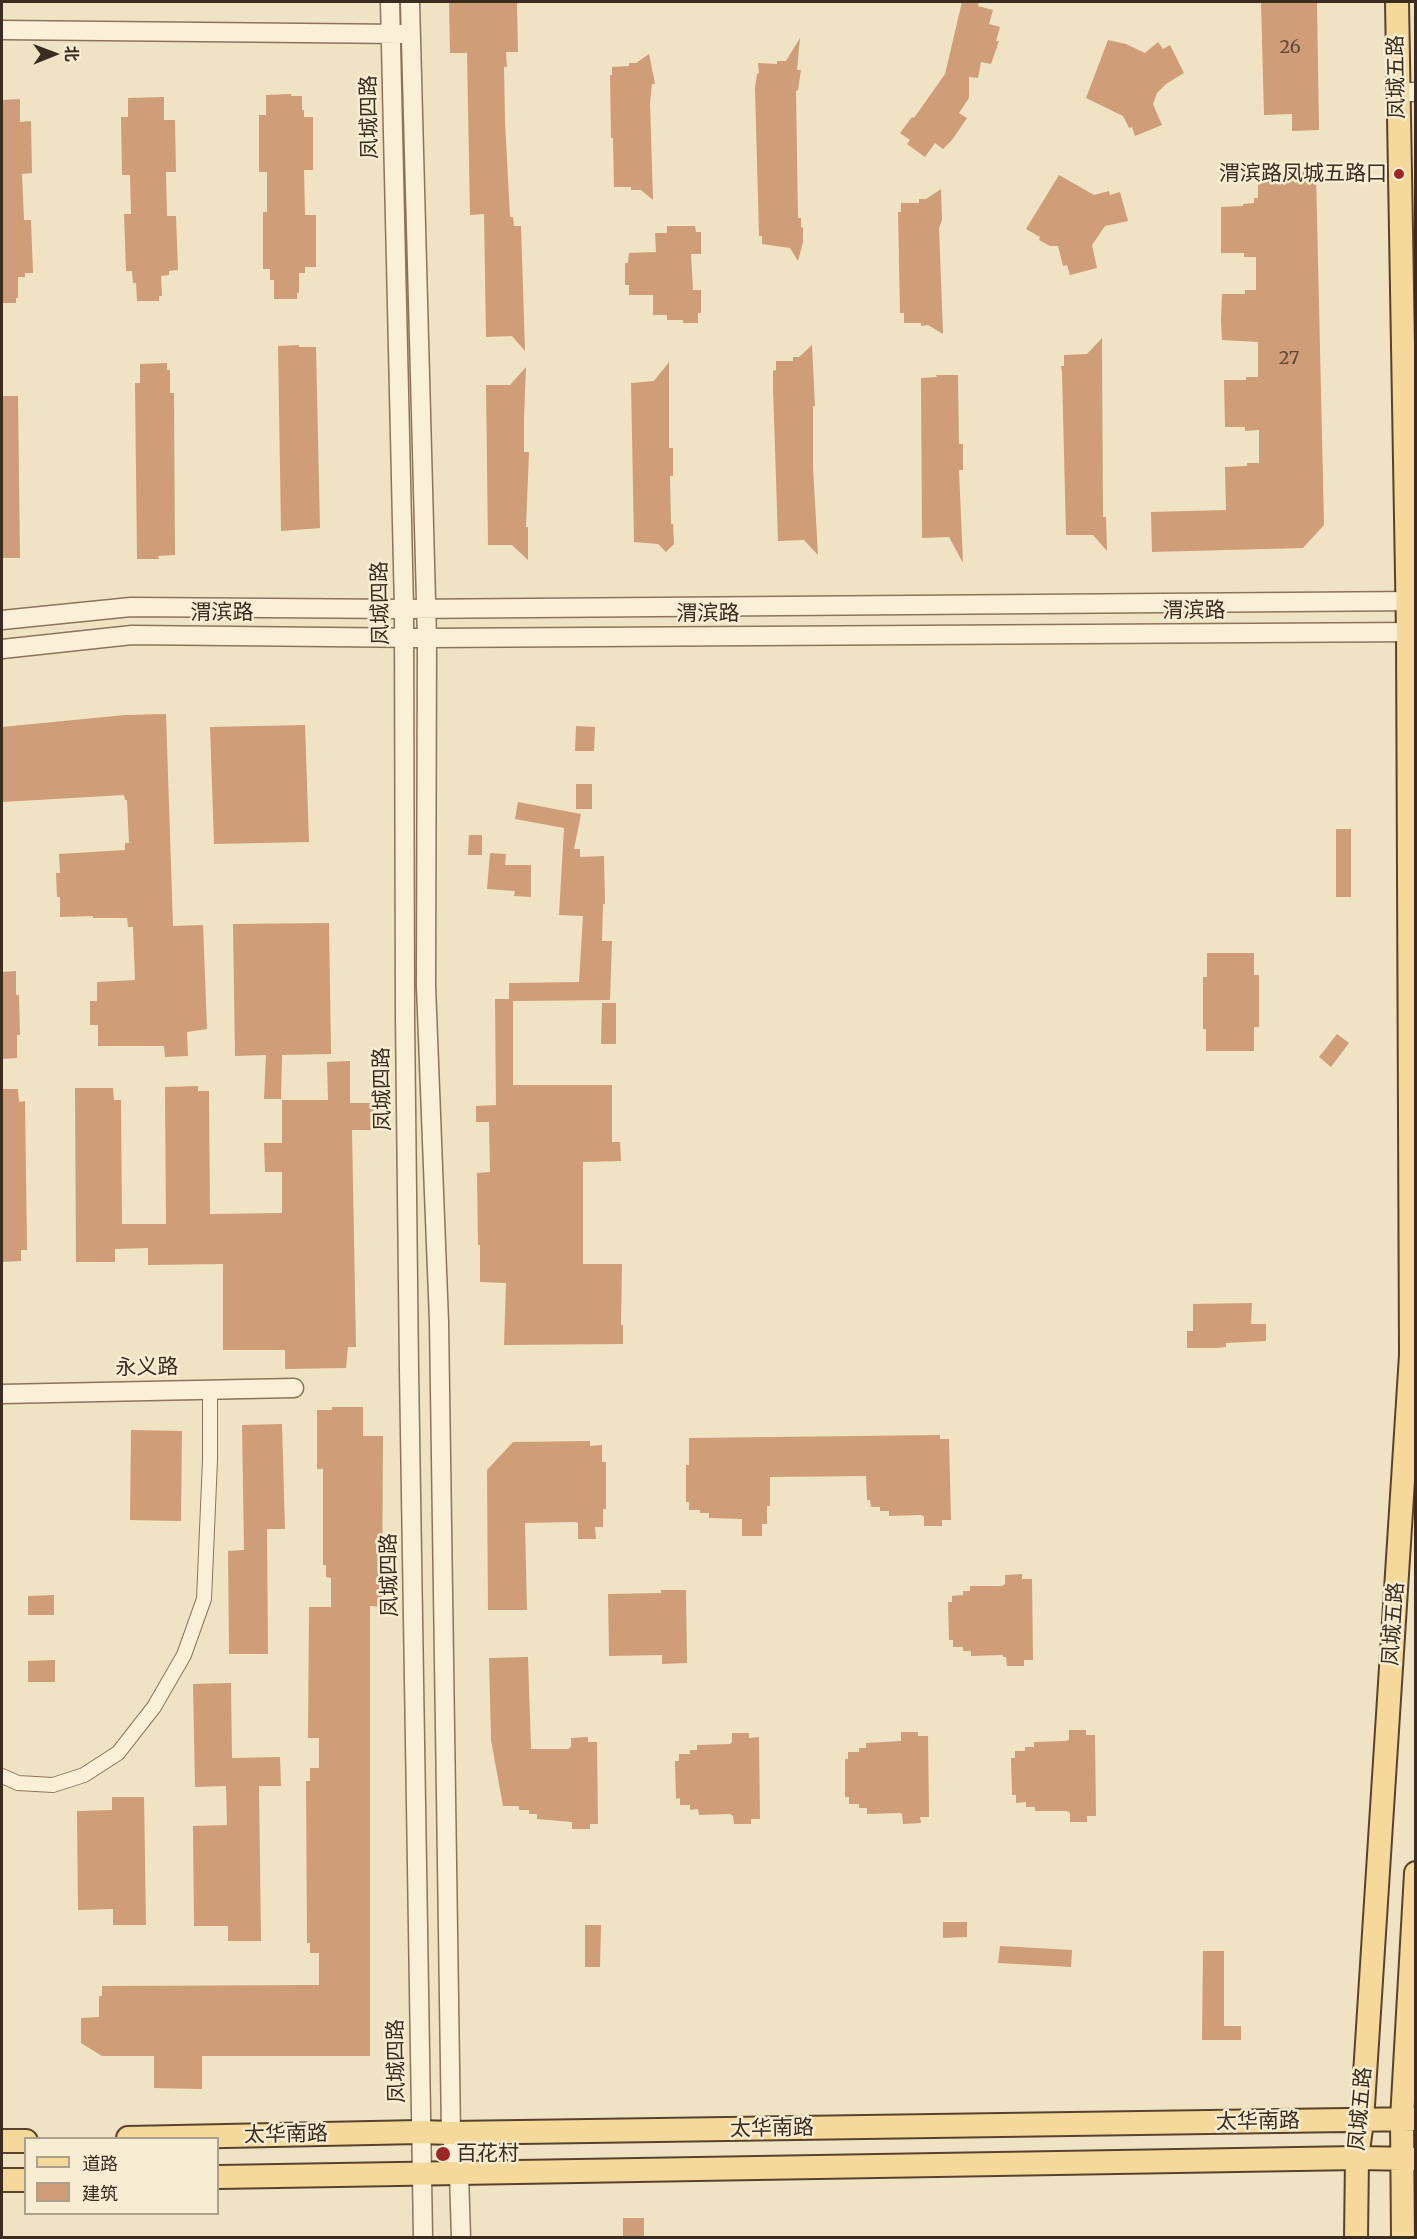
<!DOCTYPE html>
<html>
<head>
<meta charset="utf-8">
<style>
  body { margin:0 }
  #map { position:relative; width:1417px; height:2239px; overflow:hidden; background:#f0e3c3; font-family:Merriweather,"Noto Sans SC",serif }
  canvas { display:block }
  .frame { position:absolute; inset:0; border:3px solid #3a2c1e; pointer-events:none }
  .legend { position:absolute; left:24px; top:2137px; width:195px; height:78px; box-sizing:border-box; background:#f7edd3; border:2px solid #aba08b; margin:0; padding:8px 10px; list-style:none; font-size:18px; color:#3a2c1e }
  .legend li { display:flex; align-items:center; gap:12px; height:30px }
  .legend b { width:30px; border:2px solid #aba08b }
  .north { position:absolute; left:24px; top:24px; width:60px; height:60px; -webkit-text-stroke:4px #f7edd3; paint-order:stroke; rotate:89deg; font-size:16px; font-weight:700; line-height:24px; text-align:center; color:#3a2c1e }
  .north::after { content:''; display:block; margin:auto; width:21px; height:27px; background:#3a2c1e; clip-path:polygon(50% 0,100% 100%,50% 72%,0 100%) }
</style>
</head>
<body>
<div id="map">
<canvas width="1417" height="2239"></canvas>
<div class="frame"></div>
<ul class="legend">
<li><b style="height:8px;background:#f4d99a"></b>道路</li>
<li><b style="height:16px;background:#cf9d77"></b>建筑</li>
</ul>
<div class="north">北</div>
</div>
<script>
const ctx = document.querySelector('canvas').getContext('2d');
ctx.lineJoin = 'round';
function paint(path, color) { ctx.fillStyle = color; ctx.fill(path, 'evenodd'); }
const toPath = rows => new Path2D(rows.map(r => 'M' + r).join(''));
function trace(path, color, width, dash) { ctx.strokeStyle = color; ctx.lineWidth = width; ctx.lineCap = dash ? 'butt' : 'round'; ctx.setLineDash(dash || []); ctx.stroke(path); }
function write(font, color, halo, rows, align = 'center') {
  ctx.font = font + ' Merriweather,"Noto Sans SC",serif'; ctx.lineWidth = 5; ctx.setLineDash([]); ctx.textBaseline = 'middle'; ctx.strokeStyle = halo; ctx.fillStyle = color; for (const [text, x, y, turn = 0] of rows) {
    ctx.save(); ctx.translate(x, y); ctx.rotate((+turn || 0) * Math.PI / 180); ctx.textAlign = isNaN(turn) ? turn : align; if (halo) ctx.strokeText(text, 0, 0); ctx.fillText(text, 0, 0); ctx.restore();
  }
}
paint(toPath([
  [449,2,517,2,518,52,506,52,507,67,504,67,505,122,510,217,513,217,514,226,521,226,525,351,512,336,486,337,484,214,470,215,467,53,450,53],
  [962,2,979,2,978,6,993,10,989,24,1000,27,996,41,999,41,991,64,981,62,978,78,969,77,969,98,959,113,967,118,952,140,943,149,935,143,925,157,907,144,910,140,900,133,912,117,914,118,945,74],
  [1261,2,1317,2,1319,130,1292,131,1292,114,1264,115],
  [800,38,797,70,801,70,798,90,796,91,798,218,801,218,801,227,803,228,803,242,798,261,790,248,762,244,762,236,759,236,755,88,757,74,759,73,758,63,777,64,777,61,786,61],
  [1108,40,1126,44,1145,53,1158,42,1163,49,1170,45,1184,73,1166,84,1157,93,1153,104,1162,125,1135,136,1132,127,1129,128,1123,116,1086,98],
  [649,54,655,84,652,84,650,103,653,200,641,190,631,190,631,187,614,187,613,138,611,138,610,75,612,75,612,67,629,66,629,63,636,63],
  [291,94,291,96,302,96,302,110,304,110,304,117,313,117,313,170,304,170,305,215,316,215,316,267,305,267,305,273,299,273,299,293,297,293,297,299,274,299,274,280,270,280,270,269,263,269,263,212,267,212,267,172,259,172,259,115,266,115,266,95],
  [164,97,164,120,175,120,176,172,166,172,167,216,176,216,178,270,169,271,169,275,161,276,162,296,159,296,159,301,137,301,136,283,133,283,132,271,126,271,124,214,131,214,130,175,122,175,121,117,128,117,128,98],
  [20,99,20,122,31,121,32,173,22,174,24,220,31,220,33,273,25,273,25,277,18,277,18,298,16,298,16,303,2,303,2,100],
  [1258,172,1316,172,1324,525,1303,548,1152,552,1151,512,1226,510,1225,467,1247,466,1247,463,1259,463,1259,430,1245,431,1245,427,1225,427,1224,380,1246,380,1246,377,1258,377,1258,342,1222,340,1221,320,1222,294,1245,294,1245,290,1256,290,1256,257,1244,257,1244,253,1221,253,1221,207,1243,206,1243,204,1254,203,1254,198,1258,198],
  [1059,175,1094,195,1109,191,1110,195,1120,192,1128,221,1105,226,1092,245,1097,268,1070,275,1067,265,1063,266,1058,246,1050,246,1039,240,1040,237,1026,229],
  [941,189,942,220,939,228,943,334,928,325,921,326,921,323,904,323,904,313,900,313,898,212,901,212,901,203,919,203,919,199,926,199],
  [667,226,695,226,696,232,701,232,701,254,691,254,693,290,701,290,701,313,698,313,698,323,683,323,683,320,667,320,667,315,653,315,653,295,629,295,629,285,625,285,625,263,628,263,629,253,656,252,655,233,667,233],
  [1102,338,1103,517,1106,517,1107,551,1093,535,1066,535,1062,372,1061,366,1064,366,1064,355,1087,354],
  [299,345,299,347,316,347,320,528,281,531,278,346],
  [812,345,815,406,813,406,813,468,818,555,804,540,778,541,773,387,773,371,776,370,776,361,793,361,793,357,799,357],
  [669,362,669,448,673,448,673,476,670,476,671,524,673,524,674,544,666,552,658,544,634,542,631,383,654,381],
  [167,363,167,370,170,370,170,393,174,393,175,555,158,556,159,559,137,559,135,383,140,383,140,364],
  [526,367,524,418,524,452,529,452,526,527,528,527,528,560,512,545,488,545,486,385,510,385],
  [936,375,958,375,959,444,963,444,963,470,959,470,963,563,949,537,922,538,921,378,937,377],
  [2,396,18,396,20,558,2,558],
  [166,714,173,926,203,925,207,1029,187,1032,188,1056,165,1057,164,1046,98,1046,98,1025,90,1025,90,1001,97,1001,97,982,135,980,133,927,128,927,127,918,93,918,93,916,60,917,60,897,57,897,56,873,60,873,59,854,125,850,125,843,129,843,127,800,125,800,124,795,2,802,2,727,125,715],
  [305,725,309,842,214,844,210,727],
  [576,726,595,727,594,751,575,751],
  [576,784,592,784,592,809,576,809],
  [518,802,581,814,574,849,580,849,580,857,604,856,605,904,603,904,602,941,612,941,610,1000,513,1001,513,1085,612,1085,612,1142,620,1142,621,1161,583,1162,583,1264,622,1264,621,1325,623,1325,623,1344,504,1345,506,1283,480,1282,480,1245,478,1245,477,1173,490,1172,489,1122,476,1122,476,1106,496,1105,495,999,509,999,509,983,579,982,583,916,559,915,564,828,515,819],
  [1336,829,1351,829,1351,897,1336,897],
  [469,835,482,835,482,855,468,855],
  [490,853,506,854,505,865,531,865,531,897,514,896,515,891,487,889],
  [329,923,331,1054,282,1055,281,1099,264,1099,266,1055,235,1056,233,924],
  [1207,953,1254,953,1254,975,1259,975,1259,1027,1254,1027,1254,1051,1206,1051,1206,1029,1203,1029,1203,977,1207,977],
  [16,971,16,995,19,995,20,1035,17,1035,17,1058,2,1059,2,972],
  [602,1003,616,1003,616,1044,601,1044],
  [1337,1034,1349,1043,1331,1067,1319,1057],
  [350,1061,350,1103,373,1103,375,1130,352,1130,356,1347,348,1347,346,1368,285,1369,285,1350,223,1350,223,1264,148,1265,148,1248,115,1249,115,1262,76,1262,75,1088,113,1088,114,1100,121,1100,122,1224,166,1224,165,1087,198,1086,198,1091,209,1091,210,1214,282,1213,282,1172,265,1172,264,1143,282,1143,282,1100,328,1100,327,1062],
  [2,1089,18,1089,19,1102,25,1101,27,1250,21,1250,21,1261,2,1262],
  [1252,1303,1251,1324,1266,1324,1266,1341,1226,1343,1226,1347,1216,1348,1187,1348,1187,1331,1193,1331,1193,1304],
  [332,1407,363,1407,363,1436,383,1436,382,1607,370,1606,370,2056,202,2056,202,2089,154,2088,154,2056,102,2056,81,2043,81,2018,99,2017,99,1996,102,1996,102,1986,319,1985,319,1953,310,1953,310,1943,307,1943,306,1781,310,1781,310,1768,319,1768,319,1738,308,1738,309,1607,331,1607,331,1578,326,1577,326,1565,323,1565,323,1469,317,1469,317,1410,332,1410],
  [282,1424,285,1529,267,1529,268,1654,229,1654,228,1551,244,1550,242,1425],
  [131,1430,182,1431,181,1521,130,1520],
  [940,1435,940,1439,949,1439,951,1520,942,1520,942,1526,924,1526,924,1517,921,1515,889,1516,889,1511,880,1511,880,1507,871,1507,870,1500,867,1500,866,1476,770,1477,770,1506,767,1506,767,1524,762,1524,762,1536,742,1536,742,1519,709,1518,709,1513,700,1513,700,1510,689,1510,689,1502,686,1502,686,1465,689,1465,689,1438],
  [590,1441,590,1446,602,1445,602,1462,606,1462,606,1509,603,1509,603,1527,595,1527,596,1539,578,1539,578,1523,576,1522,525,1523,527,1610,488,1610,487,1470,513,1442],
  [1022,1574,1022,1579,1032,1579,1033,1660,1024,1660,1024,1666,1007,1666,1006,1657,1003,1657,1003,1655,971,1656,971,1651,963,1651,963,1647,953,1647,953,1640,949,1640,948,1602,952,1602,952,1596,963,1595,963,1591,970,1591,970,1586,1002,1586,1005,1584,1005,1575],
  [661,1590,686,1590,687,1663,662,1664,662,1655,609,1656,608,1594,661,1593],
  [54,1595,54,1615,28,1615,28,1596],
  [528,1657,531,1749,568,1749,571,1747,571,1738,588,1737,588,1742,597,1742,598,1824,590,1824,590,1829,572,1829,572,1822,537,1819,537,1814,529,1814,529,1810,519,1810,519,1806,503,1806,491,1740,489,1658],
  [55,1660,55,1682,28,1682,28,1661],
  [231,1683,232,1758,280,1757,281,1786,259,1786,261,1941,228,1941,228,1926,194,1926,193,1826,227,1825,226,1786,195,1787,193,1684],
  [1069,1730,1086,1730,1086,1735,1095,1735,1096,1816,1087,1816,1087,1822,1070,1822,1070,1813,1067,1811,1035,1811,1035,1807,1026,1807,1026,1802,1016,1803,1016,1795,1012,1795,1011,1758,1015,1758,1015,1751,1025,1751,1025,1747,1034,1747,1034,1742,1066,1741,1069,1740],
  [901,1732,918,1732,918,1736,928,1736,929,1817,920,1817,921,1823,903,1824,902,1814,900,1813,867,1814,867,1808,859,1808,859,1804,849,1804,849,1797,845,1797,845,1759,848,1759,848,1752,859,1752,859,1748,866,1748,866,1743,901,1741],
  [732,1733,749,1733,749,1738,759,1737,760,1819,751,1819,751,1824,734,1824,733,1816,730,1814,699,1815,698,1809,690,1810,690,1805,680,1805,680,1798,676,1799,675,1761,679,1761,679,1754,690,1754,690,1750,697,1750,697,1745,730,1744,732,1742],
  [112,1797,144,1797,146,1925,113,1925,113,1909,78,1910,77,1811,112,1810],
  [943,1922,967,1922,967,1937,943,1938],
  [585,1925,601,1925,600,1967,585,1967],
  [1000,1946,1072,1950,1071,1967,998,1963],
  [1203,1951,1224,1951,1224,2026,1241,2026,1241,2040,1202,2040],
  [623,2218,644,2218,644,2238,623,2238]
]), '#cf9d77');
const minor = toPath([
  [2,1776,18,1783,53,1785,84,1775,118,1753,154,1707,184,1655,204,1599,210,1460,210,1390]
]);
const tertiary = toPath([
  [390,2,404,609,405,1017,409,1370,423,2238],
  [410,2,427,638,426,986,439,1322,451,2133,459,2174,461,2238],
  [2,30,402,34],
  [1397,92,1416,92],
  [2,620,131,607,404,609,1416,601],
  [2,649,132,635,427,638,1416,632],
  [2,1394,294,1388]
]);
const primary = toPath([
  [128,2138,420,2132,451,2133,1416,2119],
  [2,2141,26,2141],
  [218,2177,1357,2158,1416,2159],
  [2,2180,26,2180],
  [1356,2238,1357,2158,1362,2121,1411,1355,1408,632,1397,2],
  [1403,2238,1402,2119,1416,1873]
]);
trace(minor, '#8b7459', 16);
trace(tertiary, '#8b7459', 21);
trace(primary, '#59422d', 26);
trace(minor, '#faf0d7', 14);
trace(tertiary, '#faf0d7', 18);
trace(primary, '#f4d99a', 22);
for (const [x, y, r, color] of [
  [1399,174,6,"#9c2726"],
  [443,2154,8,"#9c2726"]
]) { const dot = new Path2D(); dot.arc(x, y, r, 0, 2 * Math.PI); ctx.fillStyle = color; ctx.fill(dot); trace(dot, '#f7edd3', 2); }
write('18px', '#5f4834', null, [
  ["26",1290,48],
  ["27",1289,359]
]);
write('21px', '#3a2c1e', '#f7edd3', [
  ["凤城五路",1397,77,-91],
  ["凤城四路",370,117,-91],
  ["凤城四路",381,603,-91],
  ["渭滨路",1194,611],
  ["渭滨路",222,613],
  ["渭滨路",708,614],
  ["凤城四路",383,1089,-91],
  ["永义路",147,1368,-1],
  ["凤城四路",390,1575,-91],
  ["凤城五路",1394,1624,-86],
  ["凤城四路",397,2061,-91],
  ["凤城五路",1361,2109,-85],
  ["太华南路",1258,2122,-1],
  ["太华南路",772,2129,-1],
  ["太华南路",286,2135,-1]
]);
write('21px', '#3a2c1e', '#f7edd3', [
  ["渭滨路凤城五路口",1387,174],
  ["百花村",456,2154,"left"]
], 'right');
</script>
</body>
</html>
